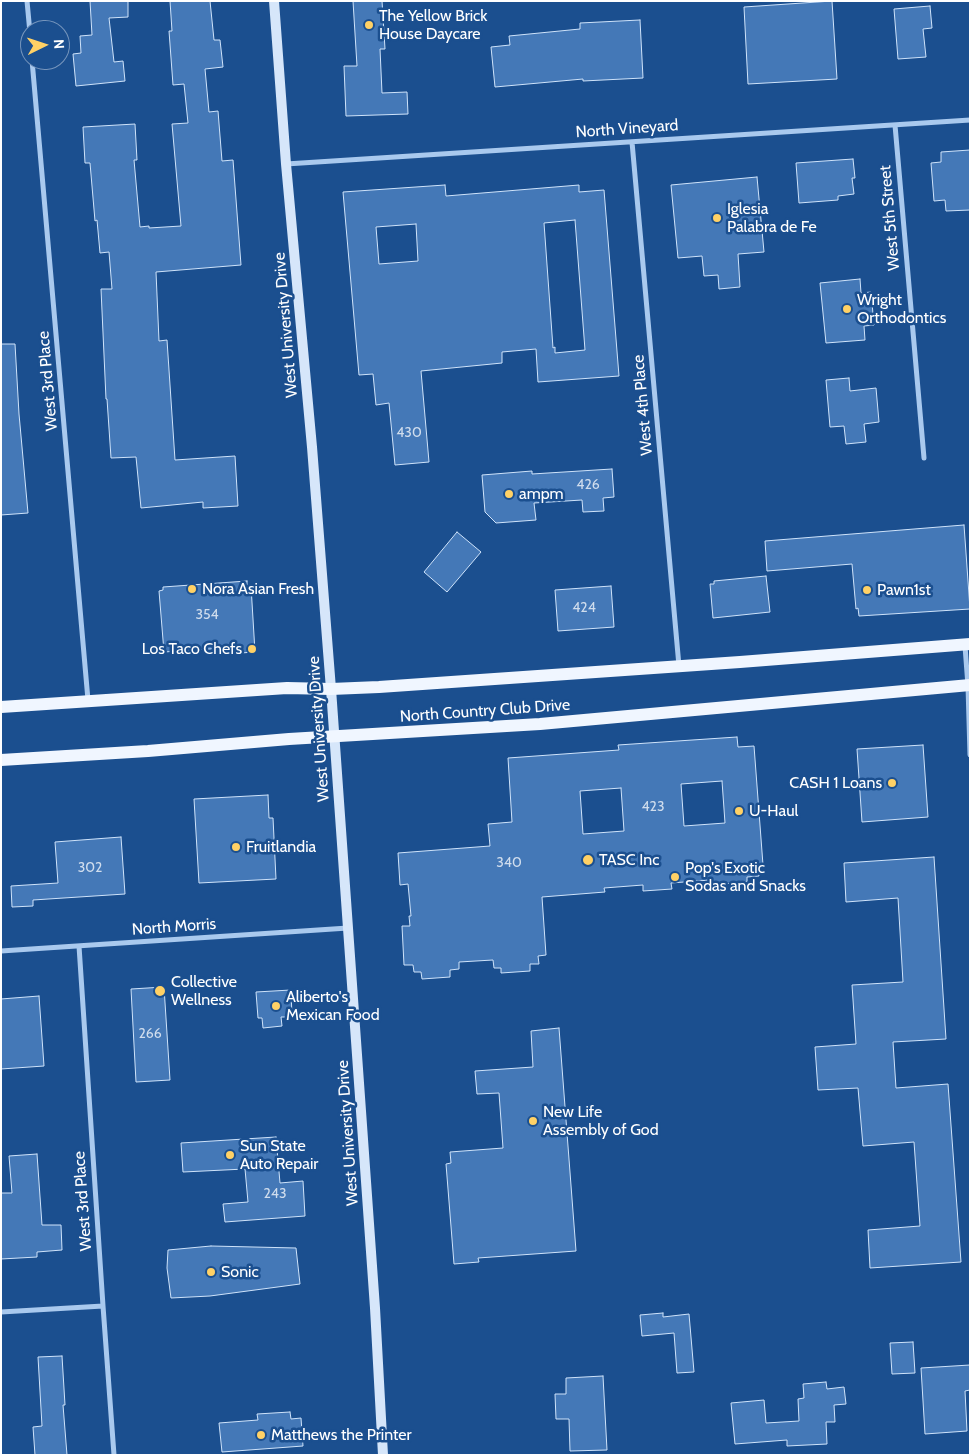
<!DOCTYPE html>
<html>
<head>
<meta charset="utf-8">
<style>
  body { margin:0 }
  #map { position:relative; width:971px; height:1456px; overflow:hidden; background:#1b4f8f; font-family:Cabin,sans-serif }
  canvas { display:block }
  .frame { position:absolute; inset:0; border:2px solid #fff; pointer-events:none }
  .north { position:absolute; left:20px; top:20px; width:50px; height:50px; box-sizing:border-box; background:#1b4f8f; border:1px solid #7695bc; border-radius:50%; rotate:86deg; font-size:14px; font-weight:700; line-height:20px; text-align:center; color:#fff }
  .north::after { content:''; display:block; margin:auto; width:18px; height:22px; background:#ffd166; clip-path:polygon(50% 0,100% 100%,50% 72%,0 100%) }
</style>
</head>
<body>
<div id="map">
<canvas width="971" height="1456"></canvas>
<div class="frame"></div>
<div class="north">N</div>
</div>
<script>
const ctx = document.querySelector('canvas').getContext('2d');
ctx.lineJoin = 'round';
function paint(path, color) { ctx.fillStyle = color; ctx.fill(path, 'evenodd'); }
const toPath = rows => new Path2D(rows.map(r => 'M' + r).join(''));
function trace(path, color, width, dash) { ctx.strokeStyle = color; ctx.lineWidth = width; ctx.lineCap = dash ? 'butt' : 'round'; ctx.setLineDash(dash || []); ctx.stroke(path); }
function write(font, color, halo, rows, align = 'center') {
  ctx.font = font + ' Cabin,sans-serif'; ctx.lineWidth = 5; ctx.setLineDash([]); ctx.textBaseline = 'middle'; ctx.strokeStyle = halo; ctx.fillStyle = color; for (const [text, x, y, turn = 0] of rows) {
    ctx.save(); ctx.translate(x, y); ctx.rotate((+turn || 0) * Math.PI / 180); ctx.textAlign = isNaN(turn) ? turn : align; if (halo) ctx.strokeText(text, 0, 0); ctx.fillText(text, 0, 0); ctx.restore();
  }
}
const building = toPath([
  [90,1,128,1,128,17,109,18,114,62,123,61,125,81,76,86,73,54,81,53,80,36,92,35,90,1],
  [170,1,210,1,214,40,220,40,223,67,205,69,209,112,218,111,222,161,233,160,241,265,156,272,159,341,167,340,175,460,235,456,238,506,203,508,203,502,141,508,136,457,111,458,107,399,106,399,101,289,112,289,109,252,100,253,97,220,95,221,90,163,85,163,83,127,135,124,137,160,134,160,140,227,149,226,149,228,181,226,172,124,188,123,184,84,173,85,169,31,172,31,170,1],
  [353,1,382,1,385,49,380,49,382,93,407,92,408,114,346,116,344,66,357,66,353,1],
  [832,1,837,79,748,84,744,7,832,1],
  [930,6,932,28,923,29,926,57,898,59,894,9,930,6],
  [640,20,643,78,583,81,583,79,495,87,491,47,510,45,509,36,580,29,580,23,640,20],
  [970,150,970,210,946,211,945,200,934,201,931,163,941,162,941,152,970,150],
  [853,159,855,178,852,178,854,194,838,196,838,200,799,203,796,163,853,159],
  [757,177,764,252,738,254,740,287,719,289,718,275,704,276,702,256,678,258,671,185,757,177],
  [445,185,446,196,579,185,579,192,604,190,619,376,538,382,536,349,502,352,502,363,421,371,429,462,395,465,389,403,376,405,373,374,359,375,343,192,445,185],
  [575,220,585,350,555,353,555,347,553,348,544,223,575,220],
  [416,224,418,261,379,264,376,227,416,224],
  [860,279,861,293,871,292,874,325,864,326,865,340,826,343,820,283,860,279],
  [1,344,15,344,19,414,28,513,1,515,1,344],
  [849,378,850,391,876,388,879,422,864,424,866,442,846,444,844,426,830,427,826,380,849,378],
  [612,469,614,497,603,498,604,511,583,512,582,500,534,503,536,520,496,523,485,512,482,475,532,471,532,474,612,469],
  [964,525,970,609,859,616,858,608,856,609,852,564,767,571,765,541,964,525],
  [457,532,481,552,447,592,424,572,457,532],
  [766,576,770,612,713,618,710,584,714,584,714,581,766,576],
  [247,581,247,587,251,586,255,652,225,654,224,648,164,652,159,591,163,590,163,587,247,581],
  [611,586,614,627,558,631,555,590,611,586],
  [737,737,738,747,754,746,763,865,758,865,759,876,747,877,747,882,710,885,710,880,671,883,672,889,643,891,643,885,604,888,605,892,542,897,546,955,538,956,539,964,530,964,530,971,501,973,501,968,494,968,493,960,459,962,459,969,450,970,450,977,422,979,421,972,414,972,413,965,404,965,402,926,410,926,409,916,411,916,408,884,400,885,398,853,490,846,488,824,512,822,508,758,619,750,618,745,737,737],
  [722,781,725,823,684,826,681,784,722,781],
  [621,788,624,831,583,834,580,791,621,788],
  [923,745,928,817,862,822,857,749,923,745],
  [268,795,269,818,273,818,276,879,199,883,194,799,268,795],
  [121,837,125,894,33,900,33,906,12,907,11,886,58,883,55,842,121,837],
  [934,857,946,1039,893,1042,896,1088,948,1084,961,1262,870,1268,868,1230,920,1226,914,1142,863,1146,858,1088,818,1090,815,1047,856,1044,852,985,903,982,898,898,846,902,844,863,934,857],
  [164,987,170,1080,136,1082,131,989,164,987],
  [291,990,292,1017,281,1017,282,1026,263,1028,262,1018,258,1018,256,992,291,990],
  [39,996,44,1066,1,1069,1,999,39,996],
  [559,1028,576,1251,478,1258,479,1262,454,1264,446,1164,451,1163,450,1152,503,1148,499,1093,477,1094,475,1071,533,1067,531,1031,559,1028],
  [276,1137,280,1183,303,1181,305,1216,225,1222,223,1204,248,1202,245,1169,183,1172,181,1143,276,1137],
  [37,1154,42,1225,61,1225,62,1250,37,1252,37,1257,1,1259,1,1193,12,1193,9,1156,37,1154],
  [211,1246,296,1248,300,1284,210,1296,171,1298,167,1268,168,1250,211,1246],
  [663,1313,663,1317,689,1314,694,1372,677,1373,674,1333,642,1336,640,1315,663,1313],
  [913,1342,915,1373,892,1374,890,1343,913,1342],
  [62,1356,65,1405,63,1405,67,1455,35,1455,33,1427,42,1426,38,1357,62,1356],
  [970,1365,970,1390,965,1391,967,1431,925,1434,921,1368,970,1365],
  [603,1376,607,1450,570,1451,569,1419,556,1419,555,1394,566,1394,566,1378,603,1376],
  [826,1382,827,1389,844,1387,846,1404,834,1405,835,1422,826,1422,827,1444,787,1446,787,1440,735,1444,731,1403,764,1400,766,1423,799,1421,798,1399,804,1398,803,1384,826,1382],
  [290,1412,291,1419,301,1418,303,1446,222,1452,219,1423,258,1420,257,1414,290,1412]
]);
paint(building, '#4478b7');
trace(building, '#cfe3fa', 1);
trace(toPath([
  [27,1,30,33],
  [32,60,88,700],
  [895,125,924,458],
  [632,142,679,666],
  [286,164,970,120],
  [965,646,968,686,970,755],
  [79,946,103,1306,114,1455],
  [1,951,348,928],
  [1,1312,103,1306]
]), '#a9c9ee', 5);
trace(toPath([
  [274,1,286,164,312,447,331,689,375,1308,383,1455]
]), '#d6e6fa', 10);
trace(toPath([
  [1,707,287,688,331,689,379,687,740,662,970,644],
  [1,760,148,751,289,739,540,724,970,685]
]), '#f0f6ff', 12);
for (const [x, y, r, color] of [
  [369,25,5,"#ffd166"],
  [717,218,5,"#ffd166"],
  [847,309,5,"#ffd166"],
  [509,494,5,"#ffd166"],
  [192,589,5,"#ffd166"],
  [867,590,5,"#ffd166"],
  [252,649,5,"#ffd166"],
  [892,783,5,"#ffd166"],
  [739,811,5,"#ffd166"],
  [236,847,5,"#ffd166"],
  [588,860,6,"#ffd166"],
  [675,877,5,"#ffd166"],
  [160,991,6,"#ffd166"],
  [276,1006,5,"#ffd166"],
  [533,1121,5,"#ffd166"],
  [230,1155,5,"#ffd166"],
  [211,1272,5,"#ffd166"],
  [261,1435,5,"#ffd166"]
]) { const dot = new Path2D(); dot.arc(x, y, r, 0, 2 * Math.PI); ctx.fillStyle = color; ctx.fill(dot); trace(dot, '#1b4f8f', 2); }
write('14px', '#d0dded', null, [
  ["430",409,433],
  ["426",588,485],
  ["424",584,608],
  ["354",207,615],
  ["423",653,807],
  ["340",509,863],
  ["302",90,868],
  ["266",150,1034],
  ["243",275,1194]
]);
write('16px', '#fff', '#1b4f8f', [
  ["The Yellow Brick",379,16],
  ["House Daycare",379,34],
  ["Iglesia",727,209],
  ["Palabra de Fe",727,227],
  ["Wright",857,300],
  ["Orthodontics",857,318],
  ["ampm",519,494],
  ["Nora Asian Fresh",202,589],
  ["Pawn1st",877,590],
  ["Los Taco Chefs",242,649,"right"],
  ["CASH 1 Loans",882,783,"right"],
  ["U-Haul",749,811],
  ["Fruitlandia",246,847],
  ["TASC Inc",599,860],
  ["Pop's Exotic",685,868],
  ["Sodas and Snacks",685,886],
  ["Collective",171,982],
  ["Wellness",171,1000],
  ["Aliberto's",286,997],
  ["Mexican Food",286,1015],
  ["New Life",543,1112],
  ["Assembly of God",543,1130],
  ["Sun State",240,1146],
  ["Auto Repair",240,1164],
  ["Sonic",221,1272],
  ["Matthews the Printer",271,1435]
], 'left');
write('16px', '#fff', '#1b4f8f', [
  ["North Vineyard",627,129,-4],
  ["West 5th Street",890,218,-95],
  ["West University Drive",286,325,-95],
  ["West 3rd Place",48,381,-95],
  ["West 4th Place",643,405,-95],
  ["North Country Club Drive",485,711,-4],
  ["West University Drive",319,729,-94],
  ["North Morris",174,927,-4],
  ["West University Drive",348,1133,-94],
  ["West 3rd Place",83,1201,-94]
]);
</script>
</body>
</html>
